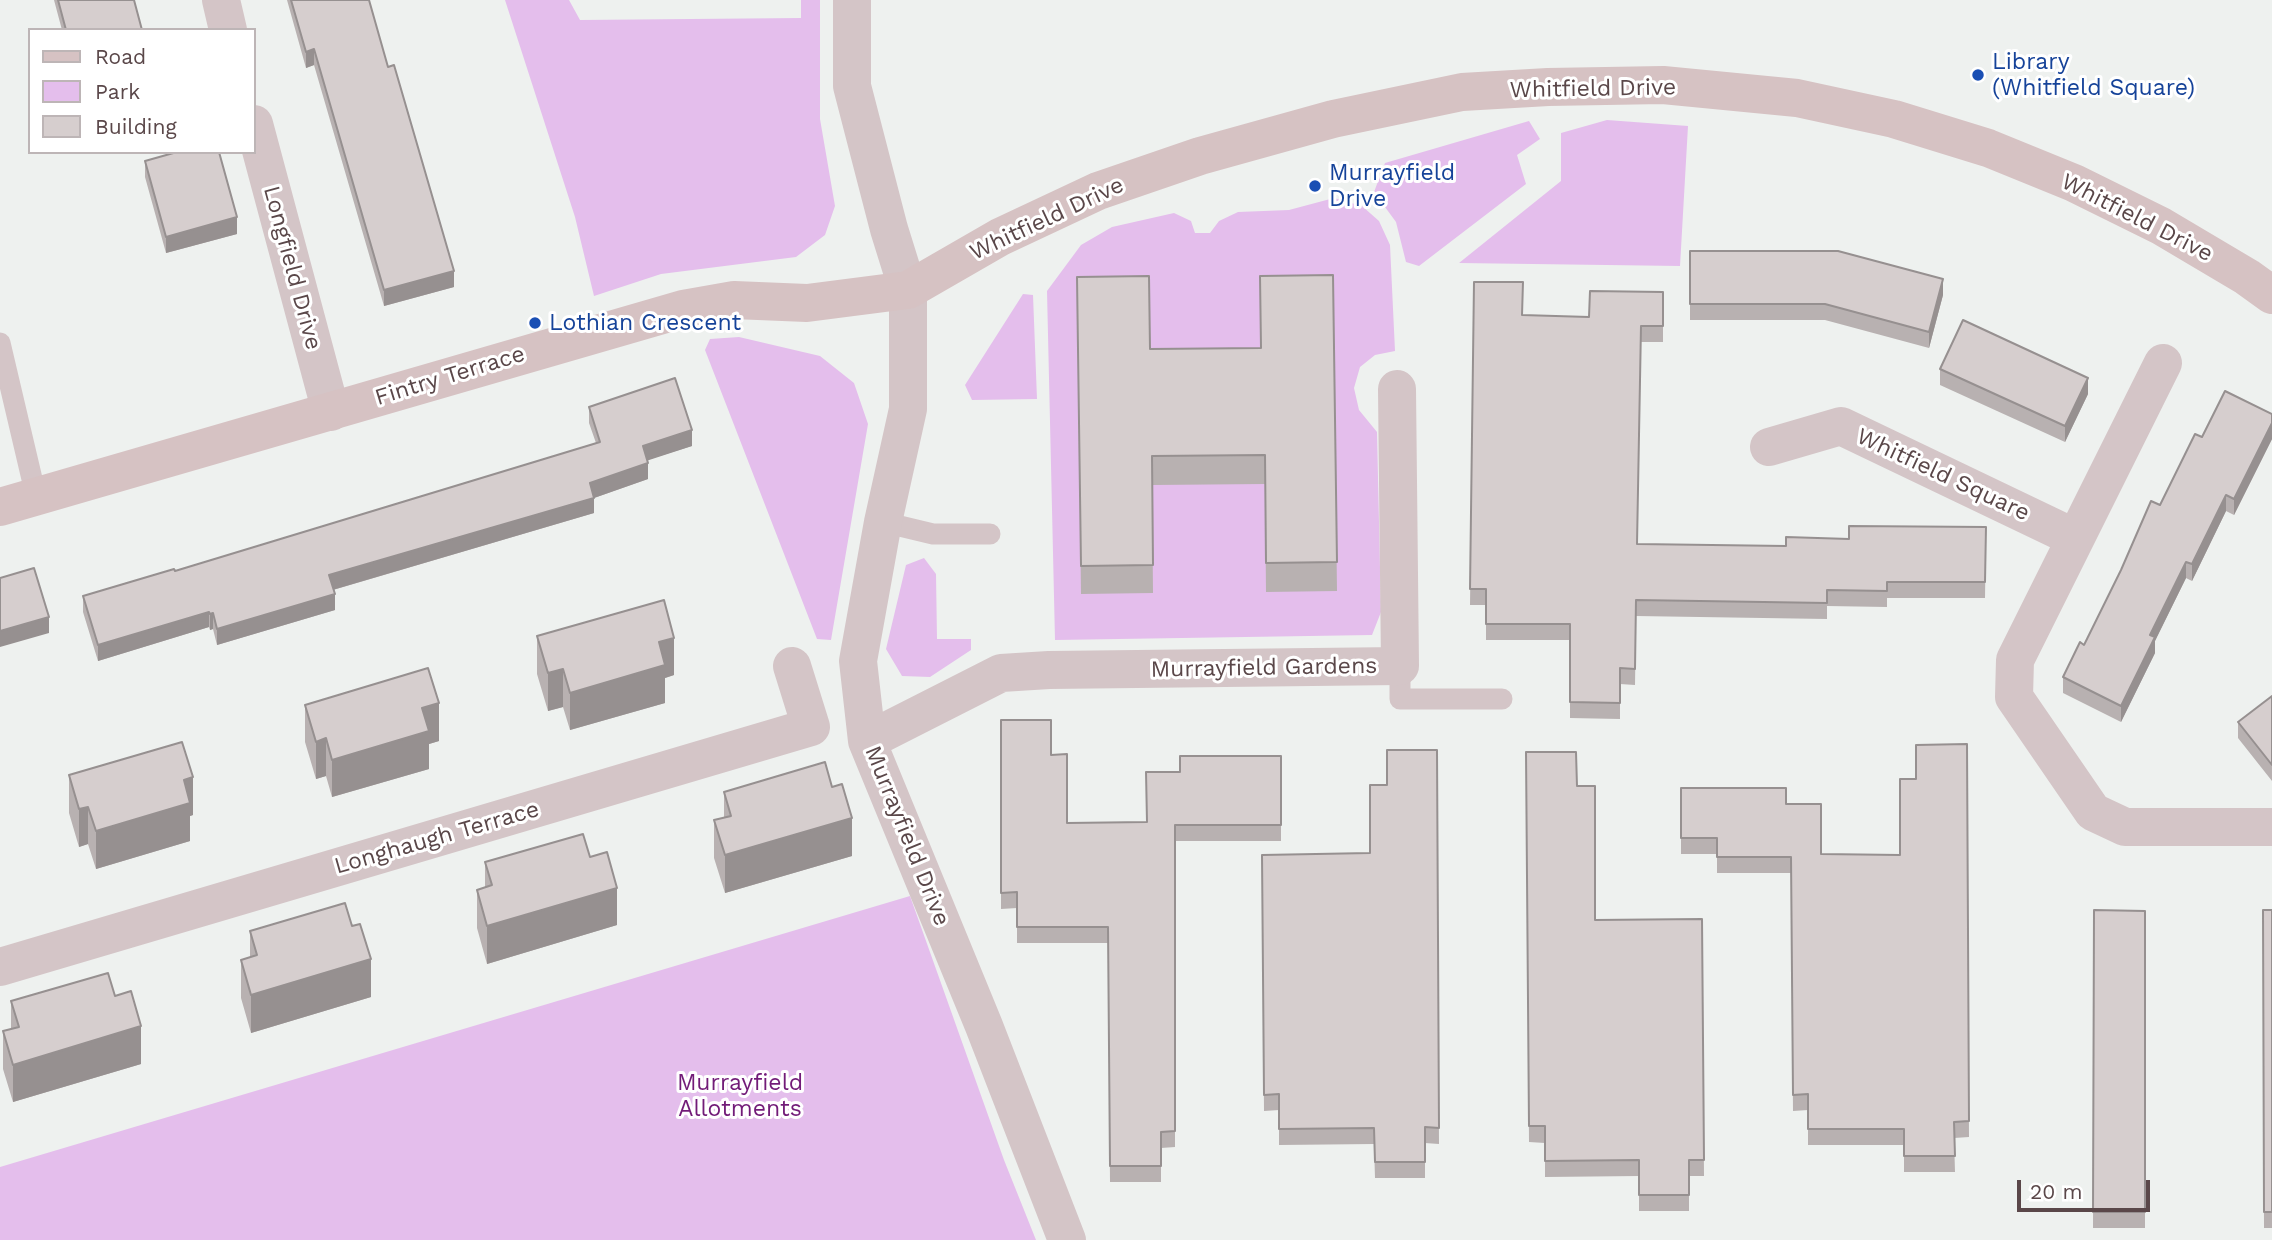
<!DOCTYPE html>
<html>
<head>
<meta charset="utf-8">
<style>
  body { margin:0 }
  #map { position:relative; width:2272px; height:1240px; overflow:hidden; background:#eef1ef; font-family:"Work Sans",sans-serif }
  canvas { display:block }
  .legend { position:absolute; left:28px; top:28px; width:228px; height:126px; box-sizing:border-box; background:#fff; border:2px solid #bdb5b6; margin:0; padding:9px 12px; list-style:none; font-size:21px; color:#5a4749 }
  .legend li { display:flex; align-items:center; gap:14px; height:35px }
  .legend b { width:35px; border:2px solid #bdb5b6 }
  .scale { position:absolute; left:2017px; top:1180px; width:133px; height:32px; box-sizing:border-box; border:4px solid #5a4749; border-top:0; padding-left:9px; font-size:21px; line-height:24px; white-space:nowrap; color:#5a4749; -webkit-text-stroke:5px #fff; paint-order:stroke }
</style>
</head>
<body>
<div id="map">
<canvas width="2272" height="1240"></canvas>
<ul class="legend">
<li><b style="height:9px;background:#d6c2c3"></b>Road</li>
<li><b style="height:19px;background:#e4beec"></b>Park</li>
<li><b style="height:19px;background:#d6cece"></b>Building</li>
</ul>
<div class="scale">20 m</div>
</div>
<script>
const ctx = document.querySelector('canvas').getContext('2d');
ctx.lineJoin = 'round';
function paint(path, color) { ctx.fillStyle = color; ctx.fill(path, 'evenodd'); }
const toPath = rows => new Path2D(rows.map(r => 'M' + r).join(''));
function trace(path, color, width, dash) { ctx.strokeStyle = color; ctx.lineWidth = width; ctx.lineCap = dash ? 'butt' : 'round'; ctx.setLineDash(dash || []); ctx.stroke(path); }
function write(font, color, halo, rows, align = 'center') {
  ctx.font = font + ' "Work Sans",sans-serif'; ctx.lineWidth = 6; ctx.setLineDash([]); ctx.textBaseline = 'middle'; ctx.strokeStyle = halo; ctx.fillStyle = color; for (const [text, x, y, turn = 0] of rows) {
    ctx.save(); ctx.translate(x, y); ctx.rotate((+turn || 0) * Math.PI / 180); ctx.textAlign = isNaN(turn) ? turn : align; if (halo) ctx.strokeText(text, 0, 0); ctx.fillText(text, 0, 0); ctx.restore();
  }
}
paint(toPath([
  [505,0,569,0,580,20,801,18,801,0,820,0,820,119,835,206,825,235,796,257,661,274,594,296,575,217],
  [1607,120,1688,126,1680,266,1459,263,1561,181,1561,133],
  [1529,121,1540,139,1517,155,1526,184,1419,266,1406,262,1396,222,1374,192,1385,163],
  [1334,198,1362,206,1379,221,1390,245,1395,351,1375,355,1360,367,1354,388,1359,410,1377,432,1381,612,1372,635,1055,640,1047,291,1081,245,1112,227,1174,213,1191,221,1195,233,1210,233,1219,221,1238,212,1289,210],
  [1023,294,1033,295,1037,399,972,400,965,385],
  [739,337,820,356,854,383,868,424,831,640,817,639,705,350,710,339],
  [924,558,936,574,937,639,971,639,971,650,930,677,902,676,886,649,906,565],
  [910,896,1004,1160,1036,1240,0,1240,0,1167]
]), '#e4beec');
trace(toPath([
  [0,343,36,496],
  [883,522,933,534,990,534],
  [1400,666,1400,699,1502,699]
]), '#d4c5c7', 21);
trace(toPath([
  [221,0,228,30],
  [852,0,852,86,889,229,908,290,908,409,883,522,858,661,867,741,984,1026,1067,1240],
  [254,124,331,412],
  [2163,363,2015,660,2014,697,2093,812,2125,827,2272,827],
  [1769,447,1841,426,2075,538],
  [867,741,1001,673,1049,670,1400,666,1397,389],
  [0,967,811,727,792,666]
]), '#d4c5c7', 38);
trace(toPath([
  [0,507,683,309,734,300,807,303,908,290,1000,237,1098,191,1200,156,1333,119,1462,92,1548,87,1663,85,1797,98,1894,119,1988,148,2074,183,2161,226,2247,277,2272,295]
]), '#d6c2c3', 38);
paint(toPath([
  [54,0,134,0,142,30,62,30],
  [287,0,369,0,388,67,454,287,384,306,314,65,306,68],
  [145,161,237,234,166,253,145,177],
  [1690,251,1943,295,1929,348,1825,320,1690,320],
  [1333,275,1337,591,1266,592,1265,484,1152,485,1153,593,1081,594,1077,277,1150,349,1260,348],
  [1474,282,1523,315,1589,317,1663,292,1663,342,1641,342,1637,544,1786,546,1849,539,1986,527,1985,598,1887,598,1887,607,1827,606,1827,619,1636,616,1635,685,1620,684,1620,719,1570,718,1570,640,1486,640,1486,605,1470,605],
  [1940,369,2088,394,2065,442,1940,385],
  [589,407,692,446,647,460,648,479,594,498,594,513,333,590,335,610,217,645,213,629,210,630,209,627,98,661,83,612,83,596,175,571,596,443,589,423],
  [2272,414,2272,439,2234,515,2226,511,2192,581,2186,578,2155,641,2155,653,2121,722,2063,693,2063,677,2084,645,2160,505,2202,437],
  [537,636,674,675,665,678,665,703,570,730,563,707,548,711,537,674],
  [2272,696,2272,781,2238,738,2238,722],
  [305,705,439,741,429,744,429,769,332,797,326,776,316,779,305,742],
  [1001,720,1067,823,1147,822,1180,772,1281,756,1281,841,1175,841,1175,1147,1161,1148,1161,1182,1110,1182,1108,943,1017,943,1017,908,1001,909],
  [1967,744,1969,1137,1954,1138,1955,1172,1904,1172,1904,1145,1808,1145,1808,1110,1793,1111,1791,873,1717,873,1717,854,1681,854,1681,788,1786,804,1821,854,1900,855,1916,779],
  [1437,750,1439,1144,1425,1143,1425,1178,1375,1178,1374,1144,1279,1145,1279,1110,1264,1111,1262,855,1370,853,1387,785],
  [1526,752,1577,786,1595,920,1702,919,1704,1176,1689,1176,1689,1211,1639,1211,1639,1176,1545,1177,1545,1143,1529,1142],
  [69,775,193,815,190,816,190,841,96,869,88,844,79,847,69,813],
  [724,792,852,856,725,893,714,858,714,820,724,818],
  [590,857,617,925,487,964,477,928,477,890,485,888,485,862],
  [2094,910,2145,911,2145,1228,2093,1228],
  [2263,910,2272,910,2272,1228,2264,1228],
  [250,931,371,997,251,1033,241,998,241,960,250,957],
  [115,996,141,1064,13,1102,3,1069,3,1031,11,1029,11,1001]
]), '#b8b1b1');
paint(toPath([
  [314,49,314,65,306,68,306,52],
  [237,217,237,234,166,253,166,237],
  [454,271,454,287,384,306,384,290],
  [1943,279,1943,295,1929,348,1929,332],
  [2088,378,2088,394,2065,442,2065,426],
  [2272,423,2272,439,2234,515,2234,499],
  [692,430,692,446,643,462,643,446],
  [648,463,648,479,594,498,594,513,329,591,329,575],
  [2226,495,2226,511,2192,581,2192,564],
  [2186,562,2186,578,2155,641,2155,653,2121,722,2121,706,2150,635],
  [335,594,335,610,217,645,217,629],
  [209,612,209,627,98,661,98,645],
  [213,613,213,629,210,630,210,614],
  [49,617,49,633,0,647,0,631],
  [674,638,674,675,665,678,665,703,570,730,570,693,659,642],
  [563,669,563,707,548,711,548,673],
  [439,703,439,741,429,744,429,769,332,797,332,760,422,708],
  [326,738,326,776,316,779,316,742],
  [193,777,193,815,190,816,190,841,96,869,96,831,184,780],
  [88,807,88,844,79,847,79,809],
  [852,818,852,856,725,893,725,855],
  [617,888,617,925,487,964,487,926],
  [371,959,371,997,251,1033,251,995],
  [141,1026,141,1064,13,1102,13,1065]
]), '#969090');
const building = toPath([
  [58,0,134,0,142,30,66,30,58,0],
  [291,0,369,0,388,67,394,65,454,271,384,290,314,49,306,52,291,0],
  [177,152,219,152,237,217,166,237,145,161,177,152],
  [1690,251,1838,251,1943,279,1929,332,1825,304,1690,304,1690,251],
  [1333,275,1337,562,1266,563,1265,455,1152,456,1153,565,1081,566,1077,277,1149,276,1150,349,1261,348,1260,276,1333,275],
  [1474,282,1523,282,1522,315,1589,317,1590,291,1663,292,1663,326,1641,326,1637,544,1786,546,1786,537,1849,539,1849,526,1986,527,1985,582,1887,582,1887,591,1827,590,1827,603,1636,600,1635,669,1620,668,1620,703,1570,702,1570,624,1486,624,1486,589,1470,589,1474,282],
  [1963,320,2088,378,2065,426,1940,369,1963,320],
  [675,378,692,430,643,446,648,463,590,483,594,498,329,575,335,594,217,629,213,613,210,614,209,612,98,645,83,596,174,569,175,571,600,442,589,407,675,378],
  [2225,391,2272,414,2272,423,2234,499,2226,495,2192,564,2186,562,2150,635,2155,637,2121,706,2063,677,2080,642,2084,645,2121,570,2151,501,2160,505,2195,434,2202,437,2225,391],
  [34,568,49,617,0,631,0,578,34,568],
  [664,600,674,638,659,642,665,665,570,693,563,669,548,673,537,636,664,600],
  [428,668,439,703,422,708,429,731,332,760,326,738,316,742,305,705,428,668],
  [2272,696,2272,765,2238,722,2272,696],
  [1001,720,1051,720,1051,755,1067,754,1067,823,1147,822,1146,772,1180,772,1180,756,1281,756,1281,825,1175,825,1175,1131,1161,1132,1161,1166,1110,1166,1108,927,1017,927,1017,892,1001,893,1001,720],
  [182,742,193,777,184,780,190,803,96,831,88,807,79,809,69,775,182,742],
  [1967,744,1969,1121,1954,1122,1955,1156,1904,1156,1904,1129,1808,1129,1808,1094,1793,1095,1791,857,1717,857,1717,838,1681,838,1681,788,1786,788,1786,804,1821,804,1821,854,1900,855,1900,779,1916,779,1916,745,1967,744],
  [1387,750,1437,750,1439,1128,1425,1127,1425,1162,1375,1162,1374,1128,1279,1129,1279,1094,1264,1095,1262,855,1370,853,1370,785,1387,785,1387,750],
  [1526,752,1576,752,1577,786,1595,786,1595,920,1702,919,1704,1160,1689,1160,1689,1195,1639,1195,1639,1160,1545,1161,1545,1126,1529,1126,1526,752],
  [825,762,832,787,842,784,852,818,725,855,714,820,731,816,724,792,825,762],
  [583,834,590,857,607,852,617,888,487,926,477,890,492,885,485,862,583,834],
  [345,903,352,926,360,924,371,959,251,995,241,960,257,955,250,931,345,903],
  [2094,910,2145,911,2145,1212,2093,1212,2094,910],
  [2263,910,2272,910,2272,1212,2264,1212,2263,910],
  [108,973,115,996,131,991,141,1026,13,1065,3,1031,19,1027,11,1001,108,973]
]);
paint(building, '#d6cece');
trace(building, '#969090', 2);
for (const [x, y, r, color] of [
  [1978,75,7,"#1a4fb4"],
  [1315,186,7,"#1a4fb4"],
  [535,323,7,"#1a4fb4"]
]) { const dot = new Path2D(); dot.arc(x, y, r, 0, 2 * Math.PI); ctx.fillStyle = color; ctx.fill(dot); trace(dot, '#fff', 2.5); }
write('23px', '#164399', '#fff', [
  ["Library",1992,62],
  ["(Whitfield Square)",1992,88],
  ["Murrayfield",1329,173],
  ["Drive",1329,199],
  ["Lothian Crescent",549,323]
], 'left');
write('23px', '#5a4749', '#fff', [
  ["Whitfield Drive",1593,89,-1],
  ["Whitfield Drive",2137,218,27],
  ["Whitfield Drive",1047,219,-25],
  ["Longfield Drive",292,268,75],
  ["Fintry Terrace",450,376,-17],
  ["Whitfield Square",1943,475,25],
  ["Murrayfield Gardens",1264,668,-1],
  ["Murrayfield Drive",907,836,68],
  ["Longhaugh Terrace",437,838,-16]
]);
write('23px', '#721b78', '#fff', [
  ["Murrayfield",740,1083],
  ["Allotments",740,1109]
]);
</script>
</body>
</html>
